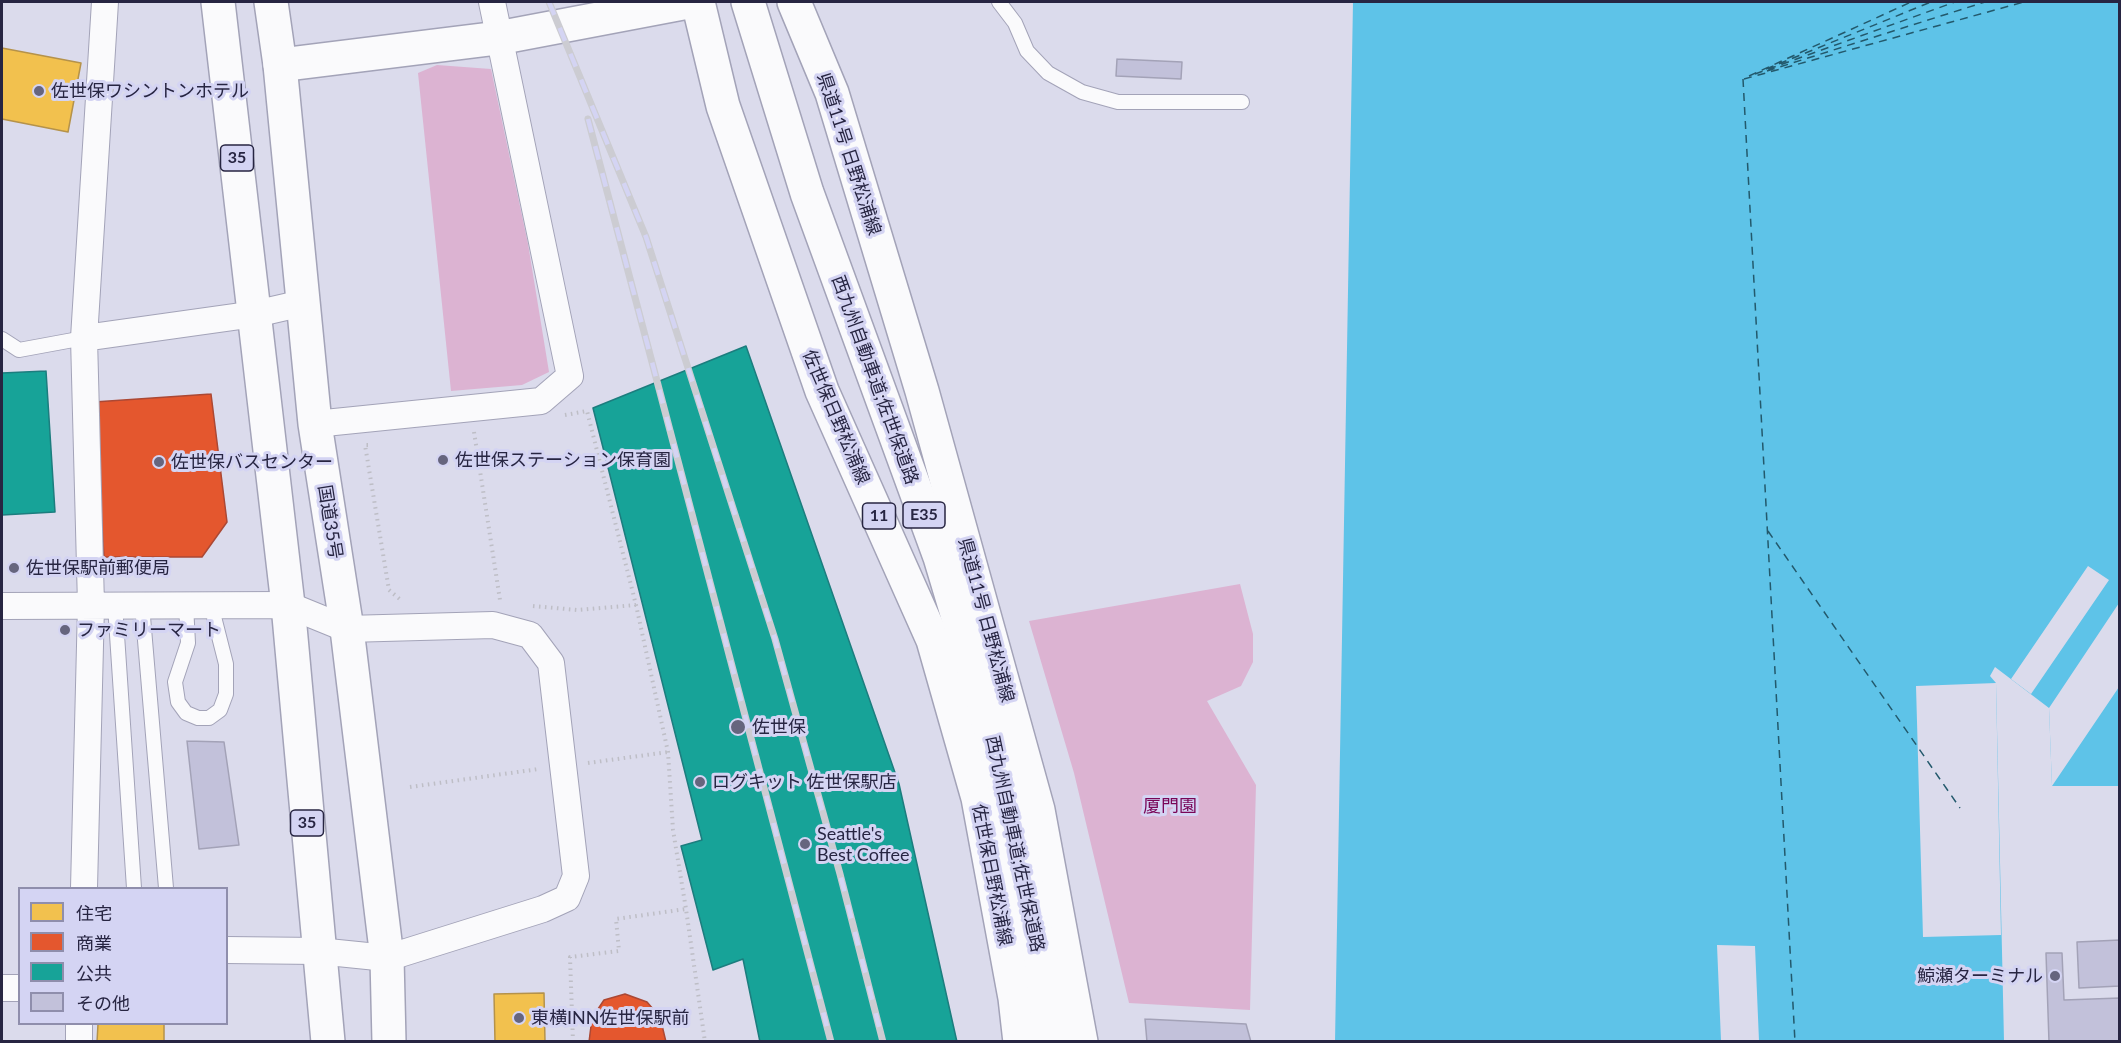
<!DOCTYPE html>
<html>
<head>
<meta charset="utf-8">
<style>
  body { margin:0 }
  #map { position:relative; width:2121px; height:1043px; overflow:hidden; background:#dbdbec; font-family:Lato,"Noto Sans JP",sans-serif }
  canvas { display:block }
  .frame { position:absolute; inset:0; border:3px solid #272542; pointer-events:none }
  .legend { position:absolute; left:18px; top:887px; width:210px; height:138px; box-sizing:border-box; background:#d4d4f3; border:2px solid #8f8eac; margin:0; padding:8px 10px; list-style:none; font-size:18px; color:#272542 }
  .legend li { display:flex; align-items:center; gap:12px; height:30px }
  .legend b { width:30px; border:2px solid #8f8eac }
</style>
</head>
<body>
<div id="map">
<canvas width="2121" height="1043"></canvas>
<div class="frame"></div>
<ul class="legend">
<li><b style="height:16px;background:#f2c14e"></b>住宅</li>
<li><b style="height:16px;background:#e4572e"></b>商業</li>
<li><b style="height:16px;background:#17a398"></b>公共</li>
<li><b style="height:16px;background:#c2c1da"></b>その他</li>
</ul>
</div>
<script>
const ctx = document.querySelector('canvas').getContext('2d');
ctx.lineJoin = 'round';
function paint(path, color) { ctx.fillStyle = color; ctx.fill(path, 'evenodd'); }
const toPath = rows => new Path2D(rows.map(r => 'M' + r).join(''));
function trace(path, color, width, dash) { ctx.strokeStyle = color; ctx.lineWidth = width; ctx.lineCap = dash ? 'butt' : 'round'; ctx.setLineDash(dash || []); ctx.stroke(path); }
function write(font, color, halo, rows, align = 'center') {
  ctx.font = font + ' Lato,"Noto Sans JP",sans-serif'; ctx.lineWidth = 6; ctx.setLineDash([]); ctx.textBaseline = 'middle'; ctx.strokeStyle = halo; ctx.fillStyle = color; for (const [text, x, y, turn = 0] of rows) {
    ctx.save(); ctx.translate(x, y); ctx.rotate((+turn || 0) * Math.PI / 180); ctx.textAlign = isNaN(turn) ? turn : align; if (halo) ctx.strokeText(text, 0, 0); ctx.fillText(text, 0, 0); ctx.restore();
  }
}
paint(toPath([
  [437,65,491,69,528,244,549,372,522,385,451,391,418,73],
  [1240,584,1253,634,1253,662,1241,686,1207,701,1256,785,1250,1010,1129,1003,1074,773,1029,621]
]), '#dcb3d2');
paint(toPath([
  [1353,2,2119,2,2119,786,2052,786,2049,708,1995,667,1990,676,1996,683,2004,1041,1335,1042]
]), '#5ec3e8');
paint(toPath([
  [2088,566,2109,580,2031,694,2011,679],
  [2119,603,2119,687,2052,786,2049,708],
  [1996,683,2001,935,1923,937,1916,686],
  [1717,945,1755,946,1759,1041,1721,1041]
]), '#dbdbec');
const homes = toPath([
  [2,48,81,63,68,132,2,119,2,48],
  [544,993,545,1042,495,1042,494,994,544,993],
  [98,1024,164,1024,164,1042,97,1042,98,1024]
]);
paint(homes, '#f2c14e');
trace(homes, '#b5924a', 1.5);
const shops = toPath([
  [211,394,227,522,202,557,104,557,94,402,211,394],
  [625,994,647,1002,660,1017,666,1042,589,1042,592,1018,604,1000,625,994]
]);
paint(shops, '#e4572e');
trace(shops, '#ab4834', 1.5);
const public = toPath([
  [746,346,899,784,957,1042,760,1042,743,959,713,970,681,846,702,840,593,408,746,346],
  [46,371,55,512,2,515,2,373,46,371]
]);
paint(public, '#17a398');
trace(public, '#1c7d7e', 1.5);
trace(toPath([
  [1766,69,1931,2],
  [1767,71,1985,2],
  [1755,74,1955,2],
  [1749,76,1911,2],
  [1743,79,1795,1042],
  [1744,79,2024,2],
  [1768,531,1960,808]
]), '#23596c', 1.5, [8, 6]);
const building = toPath([
  [1117,59,1182,62,1181,79,1116,76,1117,59],
  [187,741,224,742,239,845,199,849,187,741],
  [2120,940,2120,986,2079,988,2077,942,2120,940],
  [2046,953,2062,953,2064,1000,2120,998,2120,1042,2049,1042,2046,953],
  [1145,1019,1246,1024,1251,1042,1147,1042,1145,1019]
]);
paint(building, '#c2c1da');
trace(building, '#a3a2b7', 1.5);
const lane = toPath([
  [999,2,1015,23,1027,51,1048,73,1082,92,1118,102,1242,102],
  [2,339,19,350,84,338],
  [115,605,134,888],
  [142,605,166,888],
  [186,605,188,643,175,682,178,702,186,713,198,718,209,718,220,710,226,694,226,664,211,605]
]);
const street = toPath([
  [84,338,255,314,303,303],
  [315,424,541,401,570,376,492,2],
  [2,606,288,605,347,629,493,625,530,635,551,663,576,876,567,898,543,909,387,958,318,951,226,950],
  [84,888,91,605,84,338,105,2],
  [2,988,20,988],
  [79,1042,79,1024]
]);
const secondary = toPath([
  [280,65,498,38,688,2]
]);
const primary = toPath([
  [698,2,723,106,822,391,933,640,978,798,1015,998,1020,1042],
  [794,2,832,93,922,391,1038,810,1081,1042]
]);
const highway = toPath([
  [218,2,288,605,328,1042],
  [271,2,280,65,315,424,347,629,387,958,389,1042],
  [748,2,807,193,940,557,981,694,1016,829,1042,967,1051,1042]
]);
trace(lane, '#a3a3b8', 16);
trace(street, '#a3a3b8', 28);
trace(secondary, '#a3a3b8', 36);
trace(primary, '#a3a3b8', 36);
trace(highway, '#a3a3b8', 36);
trace(toPath([
  [565,415,587,411,636,605,668,752,673,830,686,909],
  [474,432,500,600],
  [368,445,365,445,389,590,402,601],
  [533,606,577,610,636,605],
  [588,763,668,752],
  [410,787,539,769],
  [573,1042,570,957,619,951,616,919,686,909,705,1042]
]), '#bebec6', 4, [1.5, 4.5]);
trace(lane, '#fafafc', 14);
trace(street, '#fafafc', 26);
trace(secondary, '#fafafc', 33);
trace(primary, '#fafafc', 33);
trace(highway, '#fafafc', 33);
const rail = toPath([
  [549,2,646,237,775,639,840,874,883,1042],
  [588,119,831,1042]
]);
trace(rail, '#ccccd2', 7);
trace(rail, '#d4d4f3', 4.5, [14]);
for (const [x, y, r, color] of [
  [39,91,6,"#66657e"],
  [443,460,6,"#66657e"],
  [159,462,6,"#66657e"],
  [14,568,6,"#66657e"],
  [65,630,6,"#66657e"],
  [738,727,8,"#66657e"],
  [700,782,6,"#66657e"],
  [805,844,6,"#66657e"],
  [2055,976,6,"#66657e"],
  [519,1018,6,"#66657e"]
]) { const dot = new Path2D(); dot.arc(x, y, r, 0, 2 * Math.PI); ctx.fillStyle = color; ctx.fill(dot); trace(dot, '#d4d4f3', 2); }
for (const [x, y, w] of [
  [237,158,33],
  [924,515,42],
  [879,516,33],
  [307,823,33]
]) { const box = new Path2D(); box.roundRect(x - w / 2, y - 13, w, 26, 4.5); ctx.fillStyle = '#d4d4f3'; ctx.fill(box); trace(box, '#272542', 1.5); }
write('bold 16px', '#272542', null, [
  ["35",237,158],
  ["E35",924,515],
  ["11",879,516],
  ["35",307,823]
]);
write('18px', '#272542', '#d4d4f3', [
  ["佐世保ワシントンホテル",51,91],
  ["佐世保ステーション保育園",455,460],
  ["佐世保バスセンター",171,462],
  ["佐世保駅前郵便局",26,568],
  ["ファミリーマート",77,630],
  ["佐世保",752,727],
  ["ログキット 佐世保駅店",712,782],
  ["Seattle's",817,834],
  ["Best Coffee",817,855],
  ["鯨瀬ターミナル",2043,976,"right"],
  ["東横INN佐世保駅前",531,1018]
], 'left');
write('18px', '#272542', '#d4d4f3', [
  ["県道11号 日野松浦線",849,154,72],
  ["西九州自動車道;佐世保道路",875,380,70],
  ["佐世保日野松浦線",836,417,67],
  ["国道35号",330,522,81],
  ["県道11号 日野松浦線",986,620,75],
  ["西九州自動車道;佐世保道路",1015,844,78],
  ["佐世保日野松浦線",992,875,79]
]);
write('18px', '#790557', '#d4d4f3', [
  ["厦門園",1170,806]
]);
</script>
</body>
</html>
